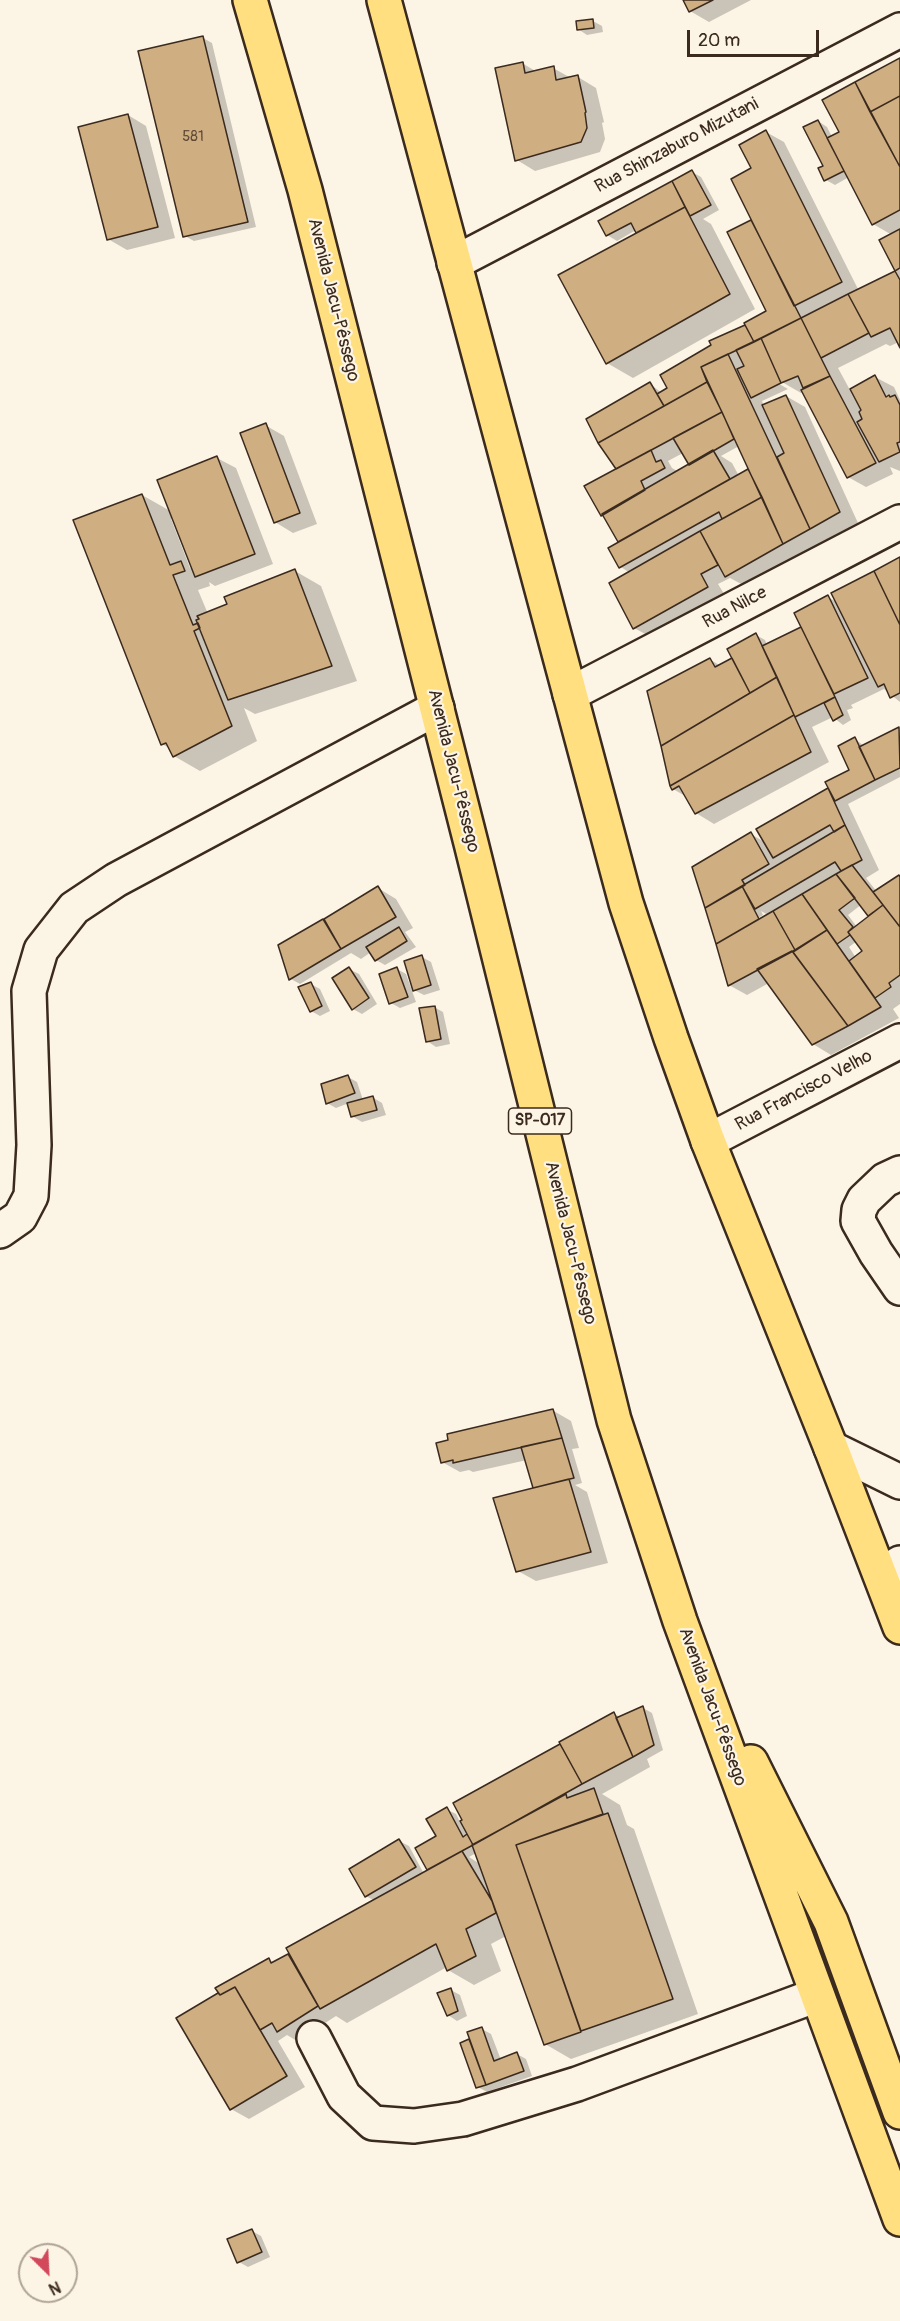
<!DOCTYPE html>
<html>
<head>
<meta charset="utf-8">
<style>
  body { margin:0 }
  #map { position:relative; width:900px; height:2321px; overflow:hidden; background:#fcf5e5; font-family:Pangolin,sans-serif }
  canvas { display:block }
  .north { position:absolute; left:18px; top:2243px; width:60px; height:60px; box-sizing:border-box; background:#fcf5e5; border:2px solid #afa495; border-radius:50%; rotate:156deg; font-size:16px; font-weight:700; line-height:24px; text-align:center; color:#3b2a1e }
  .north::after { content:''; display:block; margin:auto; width:21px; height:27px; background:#d1495b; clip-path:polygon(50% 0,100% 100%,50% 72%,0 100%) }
  .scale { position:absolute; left:687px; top:30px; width:132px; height:27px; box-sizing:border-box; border:3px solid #3b2a1e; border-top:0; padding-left:8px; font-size:18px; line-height:21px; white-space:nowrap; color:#3b2a1e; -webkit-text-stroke:4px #fcf5e5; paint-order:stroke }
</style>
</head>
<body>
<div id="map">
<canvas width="900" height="2321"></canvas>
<div class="north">N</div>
<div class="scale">20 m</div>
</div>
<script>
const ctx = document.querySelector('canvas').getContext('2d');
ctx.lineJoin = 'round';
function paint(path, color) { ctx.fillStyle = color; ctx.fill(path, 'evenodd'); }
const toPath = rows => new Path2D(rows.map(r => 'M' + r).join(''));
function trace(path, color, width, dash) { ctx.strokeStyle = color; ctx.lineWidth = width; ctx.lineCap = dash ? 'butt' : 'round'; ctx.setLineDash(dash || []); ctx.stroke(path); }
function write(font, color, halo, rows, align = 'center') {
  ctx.font = font + ' Pangolin,sans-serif'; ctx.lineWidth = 4.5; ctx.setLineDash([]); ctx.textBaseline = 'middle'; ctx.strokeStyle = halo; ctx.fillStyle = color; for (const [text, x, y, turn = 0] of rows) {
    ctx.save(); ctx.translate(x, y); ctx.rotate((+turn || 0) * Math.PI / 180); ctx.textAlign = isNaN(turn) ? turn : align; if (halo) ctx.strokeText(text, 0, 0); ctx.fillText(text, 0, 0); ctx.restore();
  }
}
paint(toPath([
  [685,0,751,0,709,22,690,11],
  [593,21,602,26,603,32,587,35,578,29],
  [203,38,212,43,256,227,194,241,185,236],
  [900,60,900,344,899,342,890,346,886,344,838,368,850,390,875,377,894,387,900,400,900,471,890,467,893,474,866,487,848,477,804,391,801,393,775,378,774,381,788,389,762,401,764,406,786,396,805,407,858,523,745,586,730,578,718,584,726,597,653,638,634,628,630,573,621,567,610,548,620,543,586,487,618,469,588,420,650,384,662,393,713,346,711,342,748,325,768,312,729,233,753,221,753,168,766,132,784,142,859,291,897,271,882,241,892,235,873,224,849,177,835,185,826,180,818,121,827,127,832,137,841,133],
  [739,446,750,470,739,476,732,463,721,456],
  [683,453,691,465,679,472,672,468,668,461],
  [522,63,537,72,553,68,571,78,578,77,596,88,604,122,602,123,605,139,600,152,535,171,517,160],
  [128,115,146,126,175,238,127,250,108,239],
  [692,172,701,177,719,210,703,219,711,224,755,309,633,378,607,363,640,233,636,230,617,241,607,235,600,222],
  [265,425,284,436,317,524,293,533,275,522],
  [217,458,236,468,273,564,215,586,209,582,210,586,198,590,208,614,295,571,321,586,357,681,255,714,244,708,257,741,200,771,174,756,171,749,162,744,142,495,172,512],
  [174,517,195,570,190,568,171,519],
  [900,558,900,702,884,689,851,705,853,708,847,710,851,720,843,725,833,717,812,727,829,762,714,824,696,813,687,797,673,789,649,692,709,659,721,666,732,660,756,635,765,640,767,645,803,628,828,597,838,603],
  [899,729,900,777,848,804,879,870,866,878,877,892,900,877,900,1004,893,1009,899,1018,831,1055,813,1044,769,983,747,995,729,985,694,867,751,834,766,843,828,790,832,792,851,771,855,739,864,746],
  [862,904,872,916,857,927,848,915],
  [761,911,768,915,722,943,722,939,763,915],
  [857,941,864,951,856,958,849,947],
  [378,888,396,899,413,928,405,932,416,947,385,965,376,960,371,952,361,959,351,953,300,984,291,979,279,946],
  [422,957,431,962,440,990,424,995,414,990],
  [349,969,359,974,377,1004,362,1014,353,1009],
  [397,969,406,974,416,1002,400,1008,391,1003],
  [311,984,320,989,330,1011,320,1016,311,1011],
  [434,1007,443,1012,450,1044,436,1047,427,1041],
  [348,1077,357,1082,363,1100,372,1097,382,1103,386,1115,362,1122,352,1116,349,1103,336,1108,327,1103],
  [552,1410,571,1421,579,1448,572,1449,582,1483,575,1485,587,1492,608,1563,536,1581,518,1571,534,1489,527,1460,473,1472,469,1470,460,1472,442,1462],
  [643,1708,652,1713,663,1750,647,1759,650,1767,602,1794,620,1805,627,1825,634,1829,698,2014,571,2059,545,2044,506,1936,491,1944,501,1971,474,1985,448,1970,447,1967,347,2023,336,2016,297,2041,287,2035,278,2041,305,2087,249,2119,231,2109,178,2018,221,1993,269,1960,274,1963,288,1955,293,1958,375,1901,366,1896,399,1841,409,1846,424,1874,431,1870,428,1869,446,1809,456,1814,460,1822,464,1821,455,1804,614,1714,621,1717],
  [476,1853,480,1864,469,1857],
  [451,1990,460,1995,467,2016,457,2021,448,2015],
  [482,2029,491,2034,501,2060,517,2054,526,2059,532,2076,487,2092,478,2087,462,2044,471,2040],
  [252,2231,261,2236,270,2257,248,2267,239,2262]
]), '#0003');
const building = toPath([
  [683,0,713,0,689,12,683,0],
  [593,19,594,28,577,30,576,21,593,19],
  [203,36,248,222,183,237,138,51,203,36],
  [900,58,900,96,870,112,855,82,900,58],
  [523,62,525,73,554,66,556,80,578,75,586,112,585,113,587,128,581,142,515,161,495,68,523,62],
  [855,82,900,167,900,210,872,225,827,138,839,132,822,100,855,82],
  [900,96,900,167,870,112,900,96],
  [128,114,158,227,107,240,78,127,128,114],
  [818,120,844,171,824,181,818,168,823,166,803,127,818,120],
  [766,130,842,282,794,306,731,179,751,168,739,145,766,130],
  [692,170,711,205,690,216,672,181,692,170],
  [672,181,685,207,636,233,631,223,606,236,598,221,672,181],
  [685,207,730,294,606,364,558,275,685,207],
  [751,220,801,318,754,342,744,323,766,311,727,232,751,220],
  [900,229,900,268,895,271,879,240,900,229],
  [895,271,900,280,900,348,890,328,871,337,848,294,895,271],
  [848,294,869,333,821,358,801,318,848,294],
  [801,318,830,376,803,388,798,376,781,383,761,338,801,318],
  [745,325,754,342,701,367,707,382,664,406,657,394,667,388,660,375,711,345,709,341,745,325],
  [761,338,781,383,751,398,737,369,744,366,736,350,761,338],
  [728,354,810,529,783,544,701,367,728,354],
  [875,375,886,397,889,395,890,397,895,395,900,405,900,442,897,443,900,452,879,462,857,422,862,419,859,412,861,410,850,389,875,375],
  [830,376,876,463,847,478,801,390,830,376],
  [650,382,664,406,598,443,586,419,650,382],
  [707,382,722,412,616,469,598,443,707,382],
  [786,395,840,512,810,529,777,457,784,453,762,405,786,395],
  [722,412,734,439,689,465,673,438,722,412],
  [266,423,300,513,274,523,240,433,266,423],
  [651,450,656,462,661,460,665,468,641,481,645,490,601,516,584,486,651,450],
  [713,450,730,479,618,542,602,514,713,450],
  [217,456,255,554,195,577,157,480,217,456],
  [748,469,762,497,722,519,719,512,619,568,608,548,748,469],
  [142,494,170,565,181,561,185,571,173,575,193,625,198,623,200,628,194,631,232,726,173,757,166,743,161,745,73,520,142,494],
  [762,497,783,544,725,577,700,531,762,497],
  [700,531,718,565,701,574,708,587,633,629,609,583,700,531],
  [900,557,900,625,874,571,900,557],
  [295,569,332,666,228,700,196,620,199,619,197,616,227,604,224,597,295,569],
  [874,571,900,625,900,693,890,698,884,684,878,687,831,593,874,571],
  [828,595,868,678,834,694,794,613,828,595],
  [801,627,835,697,795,717,762,646,801,627],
  [756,633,777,677,750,693,727,649,756,633],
  [710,658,715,667,732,658,750,693,661,746,647,691,710,658],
  [777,677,794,715,670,786,661,746,777,677],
  [835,697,843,715,833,721,824,703,835,697],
  [794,715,811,752,695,814,679,786,672,790,670,786,794,715],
  [899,727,900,768,875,780,859,747,899,727],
  [855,737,875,780,835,801,825,782,849,770,838,746,855,737],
  [828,788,845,825,834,832,830,825,773,858,756,829,828,788],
  [845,825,862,860,841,871,835,862,755,909,742,886,845,825],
  [751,832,769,864,742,880,745,885,705,908,692,867,751,832],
  [852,865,883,905,868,916,836,874,852,865],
  [836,874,855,898,839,910,853,927,848,932,850,935,837,944,802,894,836,874],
  [899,875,900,877,900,927,873,892,899,875],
  [378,886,396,917,341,949,324,919,378,886],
  [742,886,759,919,716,944,705,908,742,886],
  [802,894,827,930,795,950,773,911,802,894],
  [883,905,900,927,900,975,889,983,891,987,875,998,849,961,862,951,848,932,883,905],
  [773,911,795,950,728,986,716,944,773,911],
  [323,919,341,949,289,980,278,945,323,919],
  [399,927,407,941,375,961,366,947,399,927],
  [827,930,881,1007,848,1026,793,952,827,930],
  [792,951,848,1026,812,1045,757,969,792,951],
  [422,955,431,985,413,991,404,961,422,955],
  [349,967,369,998,352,1010,332,978,349,967],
  [397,967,408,997,389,1004,379,974,397,967],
  [311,982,322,1006,310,1012,298,987,311,982],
  [435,1006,441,1039,426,1042,419,1008,435,1006],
  [348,1075,355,1093,326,1104,321,1084,348,1075],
  [373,1096,377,1110,351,1117,347,1103,373,1096],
  [553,1409,562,1438,453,1463,453,1460,441,1463,436,1443,448,1440,447,1434,553,1409],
  [562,1438,574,1478,533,1488,521,1447,562,1438],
  [569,1479,591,1552,516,1572,493,1498,569,1479],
  [643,1706,654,1745,633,1757,616,1718,643,1706],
  [614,1712,633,1757,582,1784,559,1742,614,1712],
  [560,1744,582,1784,473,1845,460,1821,462,1820,453,1803,560,1744],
  [594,1788,603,1814,516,1845,581,2032,544,2045,472,1845,566,1794,567,1798,594,1788],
  [447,1807,463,1837,467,1834,473,1845,427,1870,415,1848,436,1836,426,1819,447,1807],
  [608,1813,673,1999,581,2031,516,1845,608,1813],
  [399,1839,416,1867,365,1897,349,1869,399,1839],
  [462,1851,492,1901,496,1913,466,1929,476,1956,447,1971,436,1944,320,2009,286,1948,462,1851],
  [288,1954,318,2006,277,2032,272,2023,260,2030,235,1987,220,1995,215,1988,269,1958,271,1963,288,1954],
  [235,1987,287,2076,230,2110,176,2018,218,1993,220,1995,235,1987],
  [451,1988,458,2011,447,2016,437,1993,451,1988],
  [482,2027,494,2061,517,2052,524,2071,486,2085,467,2032,482,2027],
  [469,2039,486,2085,476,2088,460,2043,469,2039],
  [252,2229,262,2252,237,2263,227,2239,252,2229]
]);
paint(building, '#cfae82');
trace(building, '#3b2a1e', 1.5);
const minor = toPath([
  [454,263,900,30],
  [570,694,900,522],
  [708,1141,900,1041],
  [900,1173,885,1180,864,1200,859,1210,858,1221,876,1253,900,1288],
  [0,1231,20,1217,31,1196,34,1145,29,991,41,950,74,908,116,880,437,708],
  [831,1448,900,1482],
  [881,1575,900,1563],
  [314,2038,344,2096,373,2123,414,2126,463,2119,577,2084,817,1995]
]);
const highway = toPath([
  [250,0,305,190,471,843,614,1420,680,1621,900,2219],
  [384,0,626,903,671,1038,708,1141,831,1448,900,1627],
  [751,1762,831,1922,900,2112]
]);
trace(minor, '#3b2a1e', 38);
trace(highway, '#3b2a1e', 38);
trace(minor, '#fcf5e5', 33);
trace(highway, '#ffdf80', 33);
write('15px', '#604b37', null, [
  ["581",193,137]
]);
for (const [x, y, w] of [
  [540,1121,63]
]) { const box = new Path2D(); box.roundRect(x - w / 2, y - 13, w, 26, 4.5); ctx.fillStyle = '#fcf5e5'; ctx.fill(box); trace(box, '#3b2a1e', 1.5); }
write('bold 16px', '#3b2a1e', null, [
  ["SP-017",540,1121]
]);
write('18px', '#3b2a1e', '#fcf5e5', [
  ["Rua Shinzaburo Mizutani",677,146,-28],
  ["Avenida Jacu-Pêssego",333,300,76],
  ["Rua Nilce",735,608,-28],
  ["Avenida Jacu-Pêssego",453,771,76],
  ["Rua Francisco Velho",804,1091,-28],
  ["Avenida Jacu-Pêssego",570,1243,76],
  ["Avenida Jacu-Pêssego",712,1707,70]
]);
</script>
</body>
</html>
